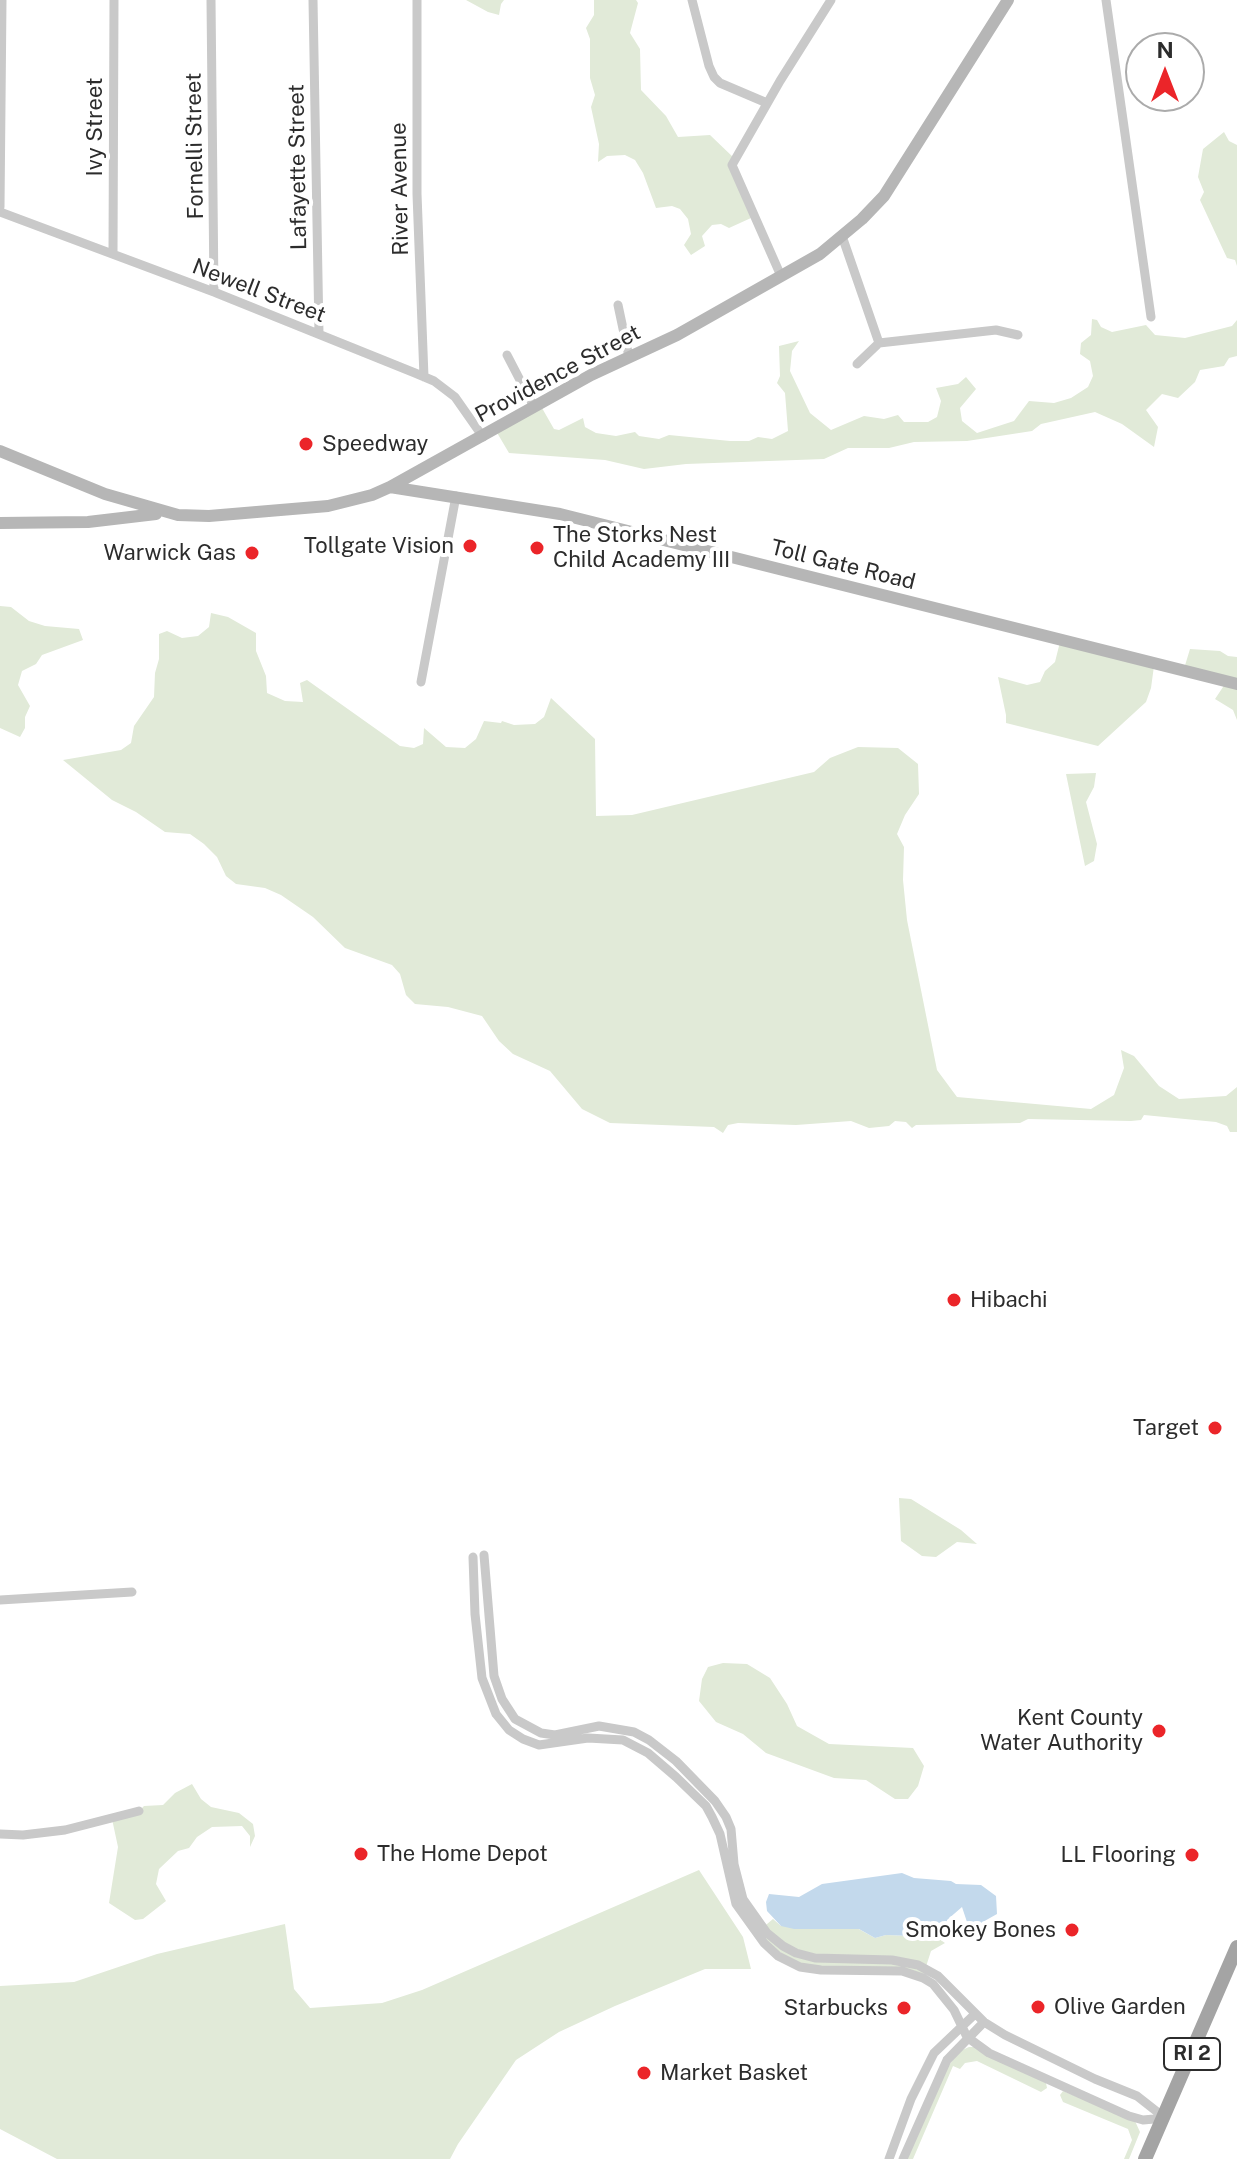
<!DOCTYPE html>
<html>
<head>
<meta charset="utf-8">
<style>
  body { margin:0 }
  #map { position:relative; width:1237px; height:2159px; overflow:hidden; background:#fff; font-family:"Public Sans",sans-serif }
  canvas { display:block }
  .north { position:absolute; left:1125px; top:32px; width:80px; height:80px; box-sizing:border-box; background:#fff; border:2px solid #ababab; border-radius:50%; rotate:0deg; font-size:22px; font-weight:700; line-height:32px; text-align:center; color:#2c2c2c }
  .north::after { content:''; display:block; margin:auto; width:28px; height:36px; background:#eb2529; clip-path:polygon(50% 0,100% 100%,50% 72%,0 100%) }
</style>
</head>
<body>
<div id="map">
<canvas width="1237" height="2159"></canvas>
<div class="north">N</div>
</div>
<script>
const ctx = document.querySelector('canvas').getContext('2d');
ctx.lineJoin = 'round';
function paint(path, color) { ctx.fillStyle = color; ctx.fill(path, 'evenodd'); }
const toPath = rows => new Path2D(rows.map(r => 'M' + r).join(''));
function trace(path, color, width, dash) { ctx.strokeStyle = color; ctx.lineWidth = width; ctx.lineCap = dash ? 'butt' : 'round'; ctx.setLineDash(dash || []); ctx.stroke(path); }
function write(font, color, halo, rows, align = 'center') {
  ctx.font = font + ' "Public Sans",sans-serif'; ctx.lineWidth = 8; ctx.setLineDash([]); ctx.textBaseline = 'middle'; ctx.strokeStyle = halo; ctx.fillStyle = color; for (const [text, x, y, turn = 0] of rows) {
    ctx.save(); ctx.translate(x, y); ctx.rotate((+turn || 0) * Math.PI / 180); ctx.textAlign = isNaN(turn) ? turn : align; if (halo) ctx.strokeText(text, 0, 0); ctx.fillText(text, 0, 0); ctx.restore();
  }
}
paint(toPath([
  [466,0,504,0,501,4,499,15,488,12],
  [594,0,636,0,638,3,630,33,640,49,641,90,666,116,678,137,710,135,734,158,751,218,729,228,721,224,712,225,702,236,705,246,691,255,684,245,691,234,688,219,680,209,672,206,656,208,643,173,635,160,625,155,607,156,598,162,599,144,591,107,595,95,590,78,590,39,586,28,594,15],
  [1224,132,1229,141,1237,145,1237,266,1235,260,1227,258,1200,200,1204,192,1198,177,1203,149],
  [1092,319,1097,320,1101,327,1112,332,1146,325,1155,335,1185,338,1232,326,1237,320,1237,356,1229,358,1224,366,1200,370,1195,382,1178,398,1162,394,1146,410,1158,427,1154,447,1122,424,1095,412,1041,424,1032,431,967,441,914,442,889,448,848,448,824,459,686,464,644,469,605,460,509,453,496,431,542,408,554,429,559,430,583,418,585,427,596,433,616,436,635,432,639,436,659,439,669,435,730,441,749,441,758,437,772,439,788,431,785,393,777,383,780,376,779,346,799,341,792,351,790,371,810,413,831,430,864,416,884,419,898,415,904,422,928,422,937,417,941,401,936,388,958,384,966,377,976,389,960,408,962,421,977,433,1014,421,1029,401,1054,403,1071,398,1088,387,1093,376,1090,361,1080,354,1081,343,1091,335],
  [0,606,11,607,29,621,45,626,79,629,83,640,42,655,36,664,22,671,18,685,30,706,25,717,25,728,20,737,0,728],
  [211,613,228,617,256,633,256,651,266,676,267,693,285,701,303,702,300,683,307,680,400,746,414,748,423,744,424,728,446,747,465,748,476,739,484,721,501,723,502,721,514,725,535,724,544,717,551,698,595,739,596,816,632,815,814,772,830,758,858,747,898,748,918,764,919,794,905,815,897,834,904,847,903,880,907,920,937,1070,957,1097,1091,1109,1114,1095,1124,1068,1121,1050,1134,1056,1159,1086,1179,1099,1226,1096,1237,1087,1237,1132,1230,1132,1227,1126,1216,1122,1144,1115,1141,1120,1131,1121,1028,1119,1020,1123,916,1125,912,1128,906,1122,895,1121,889,1126,869,1128,851,1121,796,1125,738,1123,728,1125,723,1133,714,1127,610,1123,582,1109,550,1071,513,1054,499,1041,482,1016,448,1007,415,1004,406,995,400,974,392,965,345,948,313,917,281,895,265,888,236,884,226,876,217,857,204,844,190,834,165,832,136,812,112,800,63,760,121,750,131,743,134,726,154,697,155,673,159,659,159,634,167,631,182,638,198,636,209,627],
  [1060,642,1154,666,1151,688,1146,702,1098,746,1006,723,1006,715,998,677,1027,685,1040,682,1045,671,1055,662],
  [1190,649,1220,651,1228,656,1237,657,1237,720,1233,710,1215,699,1225,684,1183,672],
  [1096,773,1094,787,1086,802,1097,844,1094,861,1085,866,1066,774],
  [899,1498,911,1499,961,1530,977,1544,957,1542,936,1557,922,1556,901,1541],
  [723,1663,747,1664,770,1678,787,1704,797,1726,829,1744,913,1748,924,1766,918,1786,908,1799,895,1799,866,1780,834,1778,766,1753,743,1734,716,1722,699,1701,702,1679,708,1667],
  [192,1784,201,1799,211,1807,239,1813,253,1824,255,1836,250,1847,250,1836,242,1826,212,1827,197,1837,189,1848,178,1851,159,1869,156,1884,166,1901,143,1919,135,1920,109,1903,118,1847,112,1819,139,1811,144,1806,163,1805,175,1793],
  [699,1870,743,1937,751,1969,705,1969,615,2006,559,2032,516,2060,458,2144,450,2159,57,2159,0,2129,0,1986,74,1982,157,1954,285,1924,294,1989,310,2008,382,2003,422,1990],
  [773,1919,781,1926,855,1927,875,1938,886,1935,912,1936,929,1932,945,1943,931,1951,923,1976,803,1966,766,1944,761,1929],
  [969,2047,974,2047,1046,2083,1047,2088,1041,2092,977,2061,965,2063,960,2069,953,2066,913,2159,907,2159,946,2069,960,2051],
  [1063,2091,1135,2121,1140,2132,1129,2159,1124,2159,1132,2140,1128,2129,1063,2102,1060,2095]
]), '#e1ead8');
paint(toPath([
  [902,1873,914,1878,951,1881,956,1884,981,1885,996,1896,997,1914,981,1923,967,1922,962,1907,947,1920,947,1924,929,1932,912,1936,886,1935,875,1938,859,1929,794,1929,781,1926,767,1911,766,1902,769,1894,799,1897,822,1884]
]), '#c3d9ec');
trace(toPath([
  [211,0,214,292],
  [313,0,319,333],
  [417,0,417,194,424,377],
  [692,0,709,66,714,77,720,83,767,103],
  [1106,0,1151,317],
  [0,207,2,0],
  [0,212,214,292,415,373,434,381,455,397,483,437],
  [842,236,879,343],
  [113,254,114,0],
  [781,276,732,165,780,81,831,0],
  [618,305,629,357],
  [879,343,996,330,1018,335],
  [507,355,534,407],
  [857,364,879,343],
  [421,682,456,496],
  [484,1555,494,1676,502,1699,515,1719,541,1733,555,1735,599,1726,634,1732,649,1740,676,1761,715,1801,726,1817,731,1829,734,1864,743,1899,767,1933,783,1946,796,1953,815,1958,892,1960,918,1965,938,1976,984,2022,1005,2035,1095,2079,1137,2096,1165,2118],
  [473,1557,475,1614,482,1678,496,1714,509,1730,523,1739,539,1745,588,1738,623,1740,648,1753,676,1777,706,1806,712,1817,720,1834,736,1904,764,1943,778,1956,800,1967,821,1970,902,1971,923,1978,933,1984,954,2010,967,2037,989,2053,1129,2116,1143,2120,1165,2118],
  [0,1600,132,1592],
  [0,1834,23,1835,65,1830,139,1811],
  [889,2159,911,2099,934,2053,975,2014],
  [903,2159,947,2060,984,2022]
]), '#c9c9c9', 9);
trace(toPath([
  [0,451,105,494,178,515,209,516,328,506,372,495,390,487,591,375,677,335,820,254,862,219,884,196,1008,0],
  [390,487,560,514,1237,684],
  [0,523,88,522,156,514]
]), '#b6b6b6', 12);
trace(toPath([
  [1145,2159,1237,1947]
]), '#a4a4a4', 14);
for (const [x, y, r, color] of [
  [306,444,8,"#eb2529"],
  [470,546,8,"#eb2529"],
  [537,548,8,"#eb2529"],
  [252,553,8,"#eb2529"],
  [954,1300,8,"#eb2529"],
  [1215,1428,8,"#eb2529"],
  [1159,1731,8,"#eb2529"],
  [361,1854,8,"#eb2529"],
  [1192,1855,8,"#eb2529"],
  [1072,1930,8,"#eb2529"],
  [1038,2007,8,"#eb2529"],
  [904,2008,8,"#eb2529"],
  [644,2073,8,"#eb2529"]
]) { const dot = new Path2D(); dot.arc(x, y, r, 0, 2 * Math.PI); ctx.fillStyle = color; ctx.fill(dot); trace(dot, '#fff', 3); }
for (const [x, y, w] of [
  [1192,2054,56]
]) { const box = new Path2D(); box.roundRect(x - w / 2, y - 16, w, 32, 6); ctx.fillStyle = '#fff'; ctx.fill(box); trace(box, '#2c2c2c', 2); }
write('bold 20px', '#2c2c2c', null, [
  ["RI 2",1192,2054]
]);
write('22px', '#2c2c2c', '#fff', [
  ["Ivy Street",95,127,-90],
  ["Fornelli Street",195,146,-91],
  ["Lafayette Street",298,167,-91],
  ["River Avenue",400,189,-91],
  ["Newell Street",259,291,21],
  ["Providence Street",558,374,-28],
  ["Toll Gate Road",843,565,14]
]);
write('22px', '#2c2c2c', '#fff', [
  ["Speedway",322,444,"left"],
  ["The Storks Nest",553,535,"left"],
  ["Child Academy III",553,560,"left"],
  ["Tollgate Vision",454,546],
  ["Warwick Gas",236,553],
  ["Hibachi",970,1300,"left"],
  ["Target",1199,1428],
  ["Kent County",1143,1718],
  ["Water Authority",1143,1743],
  ["The Home Depot",377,1854,"left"],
  ["LL Flooring",1176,1855],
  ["Smokey Bones",1056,1930],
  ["Olive Garden",1054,2007,"left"],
  ["Starbucks",888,2008],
  ["Market Basket",660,2073,"left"]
], 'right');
</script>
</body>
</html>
